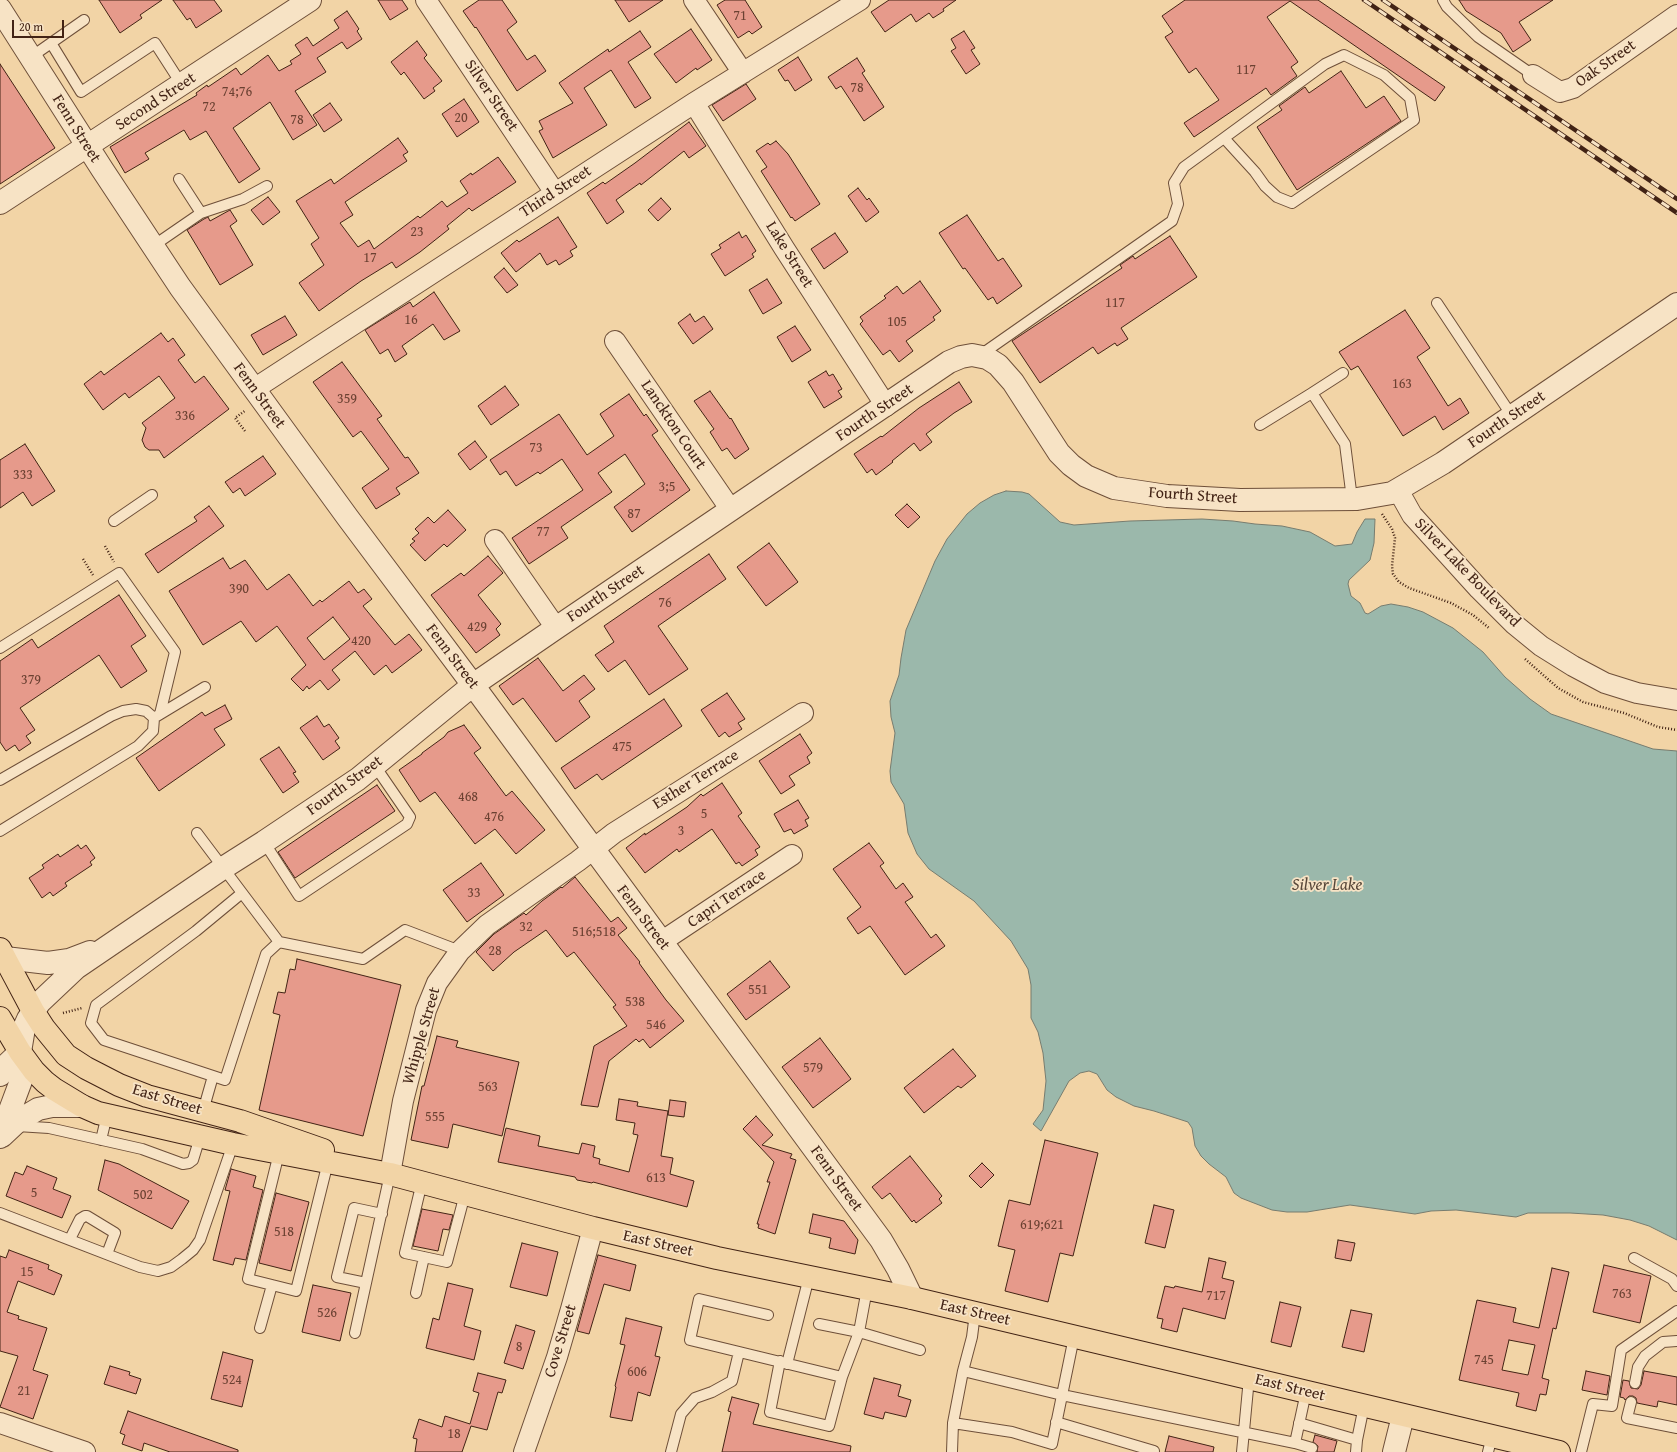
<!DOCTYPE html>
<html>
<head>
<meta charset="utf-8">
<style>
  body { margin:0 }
  #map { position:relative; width:1677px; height:1452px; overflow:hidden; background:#f2d4a6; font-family:"Gentium Book Plus",serif }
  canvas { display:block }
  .scale { position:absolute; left:12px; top:20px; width:52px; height:18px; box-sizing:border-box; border:2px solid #422315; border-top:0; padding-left:5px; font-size:12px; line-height:14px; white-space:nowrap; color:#422315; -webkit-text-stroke:3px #f7e3c5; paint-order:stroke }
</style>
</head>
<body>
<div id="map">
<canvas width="1677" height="1452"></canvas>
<div class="scale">20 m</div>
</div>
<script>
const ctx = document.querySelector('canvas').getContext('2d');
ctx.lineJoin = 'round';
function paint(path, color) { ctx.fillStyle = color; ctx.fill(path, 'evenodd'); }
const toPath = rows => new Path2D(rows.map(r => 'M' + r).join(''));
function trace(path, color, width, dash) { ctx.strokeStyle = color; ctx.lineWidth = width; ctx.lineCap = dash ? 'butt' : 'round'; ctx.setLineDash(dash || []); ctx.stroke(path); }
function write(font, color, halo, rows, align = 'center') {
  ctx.font = font + ' "Gentium Book Plus",serif'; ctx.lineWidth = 3.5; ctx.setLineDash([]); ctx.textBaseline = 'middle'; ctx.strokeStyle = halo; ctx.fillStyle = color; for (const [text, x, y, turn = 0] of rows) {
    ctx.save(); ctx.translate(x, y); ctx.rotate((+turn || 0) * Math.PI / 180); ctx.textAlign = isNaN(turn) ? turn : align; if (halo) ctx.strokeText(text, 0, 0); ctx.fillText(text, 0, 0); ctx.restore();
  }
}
const water = toPath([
  [1006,491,1022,492,1029,494,1060,522,1074,525,1130,521,1202,519,1233,521,1255,524,1282,526,1310,532,1335,546,1352,544,1357,532,1365,519,1375,519,1374,543,1370,560,1349,580,1348,584,1351,596,1360,603,1365,613,1368,614,1381,606,1391,604,1408,607,1423,612,1453,628,1483,652,1505,677,1530,699,1551,714,1653,749,1677,751,1677,1240,1649,1226,1630,1220,1603,1215,1570,1213,1528,1213,1516,1217,1456,1210,1431,1211,1415,1214,1350,1205,1307,1212,1287,1212,1272,1210,1241,1198,1234,1193,1226,1177,1209,1164,1201,1156,1195,1146,1192,1128,1188,1122,1154,1111,1134,1106,1116,1097,1107,1090,1097,1074,1089,1071,1080,1073,1069,1081,1041,1131,1033,1124,1043,1110,1046,1081,1043,1053,1038,1032,1031,1018,1031,985,1028,969,1011,941,974,901,929,869,917,854,908,833,904,804,891,782,890,771,895,733,891,717,890,701,899,675,901,658,906,630,935,561,947,539,967,514,980,503,994,495,1006,491]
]);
paint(water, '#9bb8ab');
trace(water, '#777c6f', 1);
const building = toPath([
  [99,0,162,0,140,15,142,18,120,33,99,0],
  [173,0,214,0,222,11,196,28,190,18,187,20,173,0],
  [378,0,402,0,408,9,390,20,378,0],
  [479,0,502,0,517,22,507,30,527,60,535,55,546,71,517,91,476,27,475,28,463,11,479,0],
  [615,0,663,0,629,22,615,0],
  [725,0,745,0,762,27,752,34,749,31,738,38,717,5,725,0],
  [889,0,956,0,943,9,944,11,933,18,929,13,916,22,911,14,885,32,871,12,889,0],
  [1185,0,1318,0,1445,87,1435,101,1290,1,1267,17,1298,62,1291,67,1297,76,1271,95,1266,88,1194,137,1184,123,1219,100,1196,68,1189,73,1165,37,1173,32,1162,16,1185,0],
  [1459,0,1553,0,1519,22,1531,40,1513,52,1501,33,1466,11,1459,0],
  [347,11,359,29,357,31,362,39,347,49,342,42,317,58,326,72,295,91,317,125,293,140,270,102,233,128,260,169,239,183,206,131,190,140,184,130,145,153,149,159,125,173,110,147,197,95,196,93,207,85,208,87,236,68,241,75,268,55,279,71,292,64,290,61,301,54,295,45,307,37,313,46,339,28,334,20,347,11],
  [691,29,712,60,697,70,696,68,676,83,654,54,691,29],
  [640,31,651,47,628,62,651,98,635,108,611,70,584,88,607,125,553,158,539,131,543,129,539,121,573,103,559,83,608,49,609,52,640,31],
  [964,31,975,48,971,50,980,64,966,74,951,51,956,48,951,39,964,31],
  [417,41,427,55,424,58,442,81,433,88,435,91,424,99,404,72,401,75,391,62,417,41],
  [798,57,812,80,795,91,788,80,785,81,778,70,798,57],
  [857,58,865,71,862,73,884,107,864,121,841,86,836,89,828,77,857,58],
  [0,64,55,148,0,184,0,64],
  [1341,71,1366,108,1384,96,1401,121,1297,190,1257,127,1282,110,1279,106,1305,87,1309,93,1341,71],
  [746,84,756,99,723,121,712,105,746,84],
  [464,99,479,122,457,137,442,114,464,99],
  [330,103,342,120,324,132,313,115,330,103],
  [689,122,706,146,689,158,684,151,641,185,640,183,616,200,624,212,607,224,587,193,603,182,605,184,635,163,689,122],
  [398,138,408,152,403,155,407,161,345,202,353,215,340,223,358,247,369,240,374,249,418,216,420,218,442,201,447,207,468,193,460,181,471,173,472,175,498,157,516,182,472,211,469,208,447,226,449,229,420,252,396,268,392,262,361,281,319,311,299,283,324,265,311,244,319,238,296,201,331,179,334,184,398,138],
  [776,141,788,154,820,204,795,221,792,217,791,218,761,171,767,167,756,151,768,143,770,145,776,141],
  [858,188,867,200,869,198,879,212,866,222,848,196,858,188],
  [268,197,280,212,263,225,251,210,268,197],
  [661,198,671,209,658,221,648,210,661,198],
  [230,210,237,221,230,226,253,265,220,285,187,230,204,219,208,217,210,221,230,210],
  [967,215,998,261,1003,258,1022,286,997,304,993,297,988,300,965,268,963,269,939,233,967,215],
  [558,217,577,247,570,251,573,256,559,265,556,260,547,265,540,253,516,272,501,253,517,240,519,242,558,217],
  [739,232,742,238,746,235,756,251,752,254,754,257,725,276,711,254,721,248,719,245,739,232],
  [835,233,848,252,824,269,811,249,835,233],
  [1170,236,1197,277,1121,328,1128,339,1117,346,1115,343,1098,354,1093,347,1040,383,1012,341,1122,268,1120,265,1133,256,1135,259,1170,236],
  [504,268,518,285,507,293,494,277,504,268],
  [767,279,782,303,763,314,749,290,767,279],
  [920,281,941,311,933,317,935,320,906,341,913,351,899,362,890,350,883,355,860,324,863,321,860,317,886,298,884,296,897,286,903,294,920,281],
  [434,292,460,331,444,340,433,324,402,346,407,354,395,362,388,349,380,354,365,330,410,302,413,307,434,292],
  [1405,310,1430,348,1417,357,1448,406,1460,398,1469,413,1443,430,1435,416,1403,436,1358,366,1351,370,1339,352,1405,310],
  [690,314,695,322,704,316,713,329,693,344,678,323,690,314],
  [285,316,297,335,263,355,251,335,285,316],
  [795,326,811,350,792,362,777,337,795,326],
  [161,333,168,342,173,338,185,355,178,360,195,383,204,376,229,409,164,458,159,450,149,450,145,447,142,440,146,428,142,423,175,398,159,376,129,398,125,393,103,410,84,384,101,371,104,375,161,333],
  [342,362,382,416,377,419,405,458,408,457,419,473,396,488,400,494,376,509,362,488,389,469,361,431,353,437,313,382,342,362],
  [826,371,829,376,833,374,842,389,838,391,842,397,824,408,808,382,826,371],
  [959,382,972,402,954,413,926,434,932,442,920,451,914,443,892,461,893,462,876,475,872,469,867,473,854,454,881,436,882,437,919,408,959,382],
  [505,386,519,405,491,425,478,406,505,386],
  [710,391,730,419,731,418,749,449,735,459,727,448,722,451,710,432,714,429,694,401,710,391],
  [629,394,644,416,646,414,658,431,652,435,690,490,632,532,614,507,645,484,625,454,598,473,612,492,561,527,568,538,529,564,512,538,583,490,562,459,540,474,538,472,516,486,506,471,500,475,490,460,559,414,587,455,614,436,600,414,629,394],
  [475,441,487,457,470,470,458,454,475,441],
  [25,444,55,491,32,506,23,492,0,508,0,460,25,444],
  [263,456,276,474,245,496,240,488,233,493,225,482,263,456],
  [907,504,920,517,908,528,895,515,907,504],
  [209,506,224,526,158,573,145,554,197,521,194,517,209,506],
  [448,510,466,530,447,547,444,544,425,561,410,545,415,541,412,539,419,533,415,529,428,517,434,523,448,510],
  [769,543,798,582,766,606,737,567,769,543],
  [709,554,726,579,658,626,688,669,649,695,625,660,608,672,595,655,614,642,604,626,709,554],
  [488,556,503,573,478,595,501,624,496,629,500,635,476,653,431,595,461,573,464,576,488,556],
  [223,558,230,569,245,560,267,590,289,574,313,606,320,600,322,602,349,581,358,593,364,589,372,599,363,606,395,645,409,634,422,650,392,673,386,665,374,675,355,651,332,670,340,680,328,690,320,680,309,689,307,686,303,691,291,679,306,665,277,626,256,642,241,621,203,645,169,591,223,558],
  [333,617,350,639,324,660,307,638,333,617],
  [119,595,146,636,131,646,147,671,121,688,99,655,20,708,35,730,26,736,31,743,19,751,15,745,6,751,0,742,0,661,32,639,38,648,119,595],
  [538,658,563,691,584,675,595,689,579,701,590,717,556,742,523,698,513,705,499,686,538,658],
  [727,693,745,719,738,723,742,729,729,737,725,732,719,737,701,710,727,693],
  [664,699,682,726,602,780,597,774,575,789,561,768,664,699],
  [225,705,232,719,214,729,225,745,159,791,136,758,202,712,205,716,225,705],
  [317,716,324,727,329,724,339,738,335,741,340,748,323,760,300,728,317,716],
  [464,725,481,748,474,753,506,796,512,791,545,830,516,854,495,829,475,844,435,792,420,802,399,770,422,754,422,753,444,737,448,732,464,725],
  [800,734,812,753,807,757,810,763,789,776,795,785,781,794,759,761,800,734],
  [279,747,296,772,293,773,299,782,283,793,260,759,279,747],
  [722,783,742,813,738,816,760,847,755,850,758,855,742,866,739,862,736,864,712,829,679,852,677,849,645,873,626,848,645,833,645,835,687,807,701,794,703,796,722,783],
  [377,785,395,811,295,878,278,852,377,785],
  [798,800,809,818,805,820,808,826,794,834,791,829,784,832,774,814,798,800],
  [869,843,884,863,880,866,896,889,903,883,913,897,905,902,931,938,936,934,945,946,905,975,870,926,858,934,847,918,861,907,833,869,869,843],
  [78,845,81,849,86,845,95,858,90,862,92,865,65,883,67,886,53,896,50,892,42,898,29,878,44,868,42,865,58,854,60,857,78,845],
  [481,863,504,895,467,922,443,890,481,863],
  [575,877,611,922,618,917,627,928,618,935,640,962,639,963,666,1000,684,1021,650,1048,643,1039,639,1042,636,1039,609,1061,598,1107,581,1105,594,1046,627,1026,613,1007,616,1005,574,952,567,957,546,930,514,952,493,971,476,952,494,934,524,913,526,915,542,901,561,887,562,888,575,877],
  [297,959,401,985,363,1136,259,1110,280,1015,273,1013,278,992,285,993,290,969,295,970,297,959],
  [770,961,790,987,746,1020,727,994,770,961],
  [437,1036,458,1041,456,1047,519,1062,502,1136,453,1124,448,1148,411,1140,422,1086,424,1086,437,1036],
  [820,1038,851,1079,813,1108,782,1067,820,1038],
  [953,1049,976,1076,961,1088,958,1086,924,1113,904,1088,953,1049],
  [619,1099,638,1102,637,1106,668,1111,661,1156,673,1158,670,1174,694,1181,687,1207,593,1182,592,1183,577,1180,575,1177,498,1162,506,1128,540,1136,538,1146,579,1154,582,1143,595,1146,593,1157,600,1159,599,1164,629,1172,638,1135,633,1134,635,1123,616,1120,619,1099],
  [670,1100,686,1102,684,1117,668,1115,670,1100],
  [756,1116,773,1135,762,1145,792,1154,790,1158,796,1160,775,1234,758,1228,759,1224,757,1224,770,1182,767,1182,774,1162,743,1129,756,1116],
  [1045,1140,1098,1153,1073,1256,1060,1253,1048,1302,1005,1291,1015,1250,998,1246,1009,1200,1030,1205,1045,1140],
  [910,1156,942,1196,939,1199,942,1203,916,1223,914,1220,912,1222,890,1193,882,1199,872,1187,910,1156],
  [105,1160,119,1164,189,1201,172,1229,98,1190,105,1160],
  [982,1163,994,1175,981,1188,969,1176,982,1163],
  [27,1166,57,1178,53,1189,71,1196,62,1218,6,1196,15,1172,23,1175,27,1166],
  [231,1169,256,1176,253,1187,263,1190,246,1260,235,1258,233,1265,213,1260,230,1191,225,1190,231,1169],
  [276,1193,309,1202,291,1271,259,1263,276,1193],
  [1154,1205,1174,1210,1165,1248,1145,1243,1154,1205],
  [422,1209,453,1215,449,1230,443,1229,438,1251,413,1246,422,1209],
  [813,1214,844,1221,858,1240,855,1254,829,1248,831,1238,809,1233,813,1214],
  [1338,1240,1355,1243,1351,1261,1335,1258,1338,1240],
  [522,1243,558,1252,547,1296,510,1287,522,1243],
  [9,1250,49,1265,48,1269,62,1275,54,1295,18,1281,7,1312,19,1316,18,1319,47,1328,33,1370,48,1375,33,1419,0,1407,18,1356,0,1351,0,1256,6,1258,9,1250],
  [598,1255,636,1265,630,1291,604,1284,589,1334,577,1331,598,1255],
  [1209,1258,1226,1262,1222,1278,1234,1281,1225,1319,1183,1308,1177,1332,1161,1328,1163,1319,1157,1318,1165,1286,1174,1288,1175,1286,1202,1292,1209,1258],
  [1604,1265,1651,1276,1640,1323,1593,1312,1604,1265],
  [1552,1268,1569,1272,1556,1329,1553,1328,1542,1378,1549,1380,1546,1395,1540,1394,1536,1411,1516,1406,1519,1393,1459,1380,1477,1300,1516,1308,1513,1322,1539,1328,1552,1268],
  [1509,1340,1535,1345,1528,1375,1502,1370,1509,1340],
  [448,1283,473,1289,464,1326,481,1331,474,1360,426,1348,433,1318,439,1320,448,1283],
  [313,1285,351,1293,340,1341,302,1332,313,1285],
  [1280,1302,1301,1307,1291,1347,1271,1342,1280,1302],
  [1351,1310,1372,1314,1364,1352,1342,1347,1351,1310],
  [626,1318,662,1327,655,1356,660,1357,650,1396,638,1392,632,1421,610,1417,616,1387,615,1386,625,1345,620,1344,626,1318],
  [516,1325,535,1331,523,1369,504,1363,516,1325],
  [223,1352,253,1360,242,1407,211,1399,223,1352],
  [110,1366,130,1372,129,1375,141,1379,136,1394,104,1384,110,1366],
  [1586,1371,1610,1376,1607,1395,1582,1390,1586,1371],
  [1644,1371,1677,1377,1677,1405,1658,1401,1657,1407,1637,1403,1636,1398,1633,1396,1629,1396,1625,1400,1624,1398,1620,1397,1623,1380,1629,1381,1631,1388,1638,1389,1641,1385,1644,1371],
  [478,1373,506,1380,502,1393,498,1392,487,1430,471,1426,462,1452,415,1452,417,1439,413,1438,419,1419,442,1427,445,1416,470,1424,479,1393,473,1391,478,1373],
  [874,1378,901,1385,898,1396,911,1400,906,1417,885,1412,883,1419,864,1414,874,1378],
  [732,1397,759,1404,753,1424,851,1446,850,1452,722,1452,731,1412,728,1411,732,1397],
  [128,1411,238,1450,238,1452,170,1452,144,1443,142,1451,122,1444,125,1435,120,1433,128,1411],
  [1315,1435,1337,1441,1334,1452,1317,1452,1318,1446,1313,1442,1315,1435],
  [1169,1436,1214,1447,1213,1452,1165,1452,1169,1436]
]);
paint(building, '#e69a8b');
trace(building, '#422315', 1);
const service = toPath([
  [1443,0,1447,7,1478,37,1533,75],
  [51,43,81,92,155,43,182,85],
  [31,57,84,20],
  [179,179,201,213],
  [153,246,201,213,243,199,267,186],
  [1437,303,1512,416],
  [979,356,1172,221,1178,204,1174,183,1184,167,1224,138,1255,172,1265,186,1277,197,1292,203,1414,120,1410,98,1384,75,1344,55,1325,64,1224,138],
  [1312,393,1343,373],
  [1260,425,1312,393,1345,444,1352,499],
  [114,521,152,495],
  [0,648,119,573,175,652,160,714],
  [157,716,205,687],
  [0,780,111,716,123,711,136,709,146,711,154,718,153,731,138,746,0,831],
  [197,833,279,942,363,959,405,930,460,951],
  [264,842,299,896,407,824,410,817,375,766],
  [213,1076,225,1080,266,954,279,942],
  [203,1111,213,1076,104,1040,91,1023,96,1005,196,931,242,893],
  [17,1126,49,1128,142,1149,183,1164,189,1163,193,1160,200,1137],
  [101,1140,107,1115],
  [279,1153,248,1279,296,1291,328,1162],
  [422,1182,405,1253,447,1262,465,1194],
  [0,1213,140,1267,158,1271,171,1267,182,1259,193,1250,200,1240,233,1144],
  [70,1239,80,1219,85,1216,87,1216,115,1233,107,1254],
  [1634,1258,1672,1279,1677,1286],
  [366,1283,337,1277,354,1208,382,1214],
  [867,1289,859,1332,920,1350],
  [416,1293,424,1257],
  [768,1315,699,1299,690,1340,842,1377],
  [260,1328,272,1285],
  [355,1333,390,1174],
  [780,1361,770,1412,829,1426,842,1377,859,1332,819,1324],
  [787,1364,809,1277],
  [963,1371,1062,1395,1295,1443,1306,1392],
  [1635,1383,1638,1367,1645,1356,1663,1342,1677,1341],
  [1631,1402,1627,1418,1677,1428],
  [1056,1422,1154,1451],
  [953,1423,963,1371,972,1337,975,1313],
  [1299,1423,1357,1440,1364,1406],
  [1295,1443,1312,1448],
  [671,1452,681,1414,695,1398,712,1392,732,1381,739,1352],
  [952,1452,953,1423,1012,1432,1052,1444,1074,1337],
  [1242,1452,1249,1378],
  [1356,1452,1357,1440],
  [1488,1452,1492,1436],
  [1581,1452,1593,1404,1612,1406,1621,1350,1677,1311]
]);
const minor = toPath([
  [426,0,555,193],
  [694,0,743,73],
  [1533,75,1560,92,1573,88,1677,15],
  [694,103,784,248,886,406],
  [615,341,731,510],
  [254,389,694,103,860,0],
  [1398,490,1412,515,1479,589,1514,624,1541,646,1573,666,1605,683,1637,693,1677,700],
  [495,540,556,628],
  [661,942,792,855],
  [390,1174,403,1101,426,1010,437,983,460,951,487,925,578,861,614,833,803,713],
  [0,1423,85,1452],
  [524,1452,557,1357,571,1309,593,1228]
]);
const tertiary = toPath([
  [0,9,102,169,180,287,348,518,473,685,881,1240,898,1269,912,1298],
  [0,203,310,0],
  [5,958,48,963,69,960,90,952],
  [0,1075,2,1069,20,1052],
  [2,1136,18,1121,38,1109,52,1106,82,1106],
  [0,1137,22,1078,20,1052,24,1028,28,1019,40,1002,76,968,223,868,264,842,358,779,473,685,556,628,949,362,961,357,972,355,987,358,998,365,1013,382,1059,453,1071,465,1086,476,1114,488,1167,496,1240,500,1357,499,1392,493,1443,463,1677,304],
  [1394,1452,1403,1416]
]);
const trunk = toPath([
  [0,949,33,1011,44,1028,66,1055,86,1068,119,1085,147,1096,240,1121,323,1150],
  [0,1018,20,1052,34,1071,45,1082,54,1089,82,1106,98,1113,233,1144,390,1174,593,1228,717,1258,912,1298,1559,1452]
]);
trace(service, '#6e4f39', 12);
trace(minor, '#6e4f39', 22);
trace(tertiary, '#6e4f39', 24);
trace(trunk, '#422315', 24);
trace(toPath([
  [245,431,235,418,246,410],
  [1382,514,1392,529,1395,538,1392,566,1393,574,1399,582,1409,588,1451,603,1473,615,1489,628],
  [105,546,114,562],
  [83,559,93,575],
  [1525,659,1558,688,1583,702,1624,713,1658,727,1677,730],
  [63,1013,82,1008]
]), '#422315', 2.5, [1, 2]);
trace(service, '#f7e3c5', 10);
trace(minor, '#f7e3c5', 20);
trace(tertiary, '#f7e3c5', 22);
trace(trunk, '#f2d4a6', 22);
const rail = toPath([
  [1364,0,1677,213],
  [1383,0,1677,199]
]);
trace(rail, '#422315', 4.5);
trace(rail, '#f7e3c5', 3, [9]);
write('14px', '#6b4132', null, [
  ["71",740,16],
  ["117",1246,70],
  ["78",857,88],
  ["74;76",237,92],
  ["72",209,107],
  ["20",461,118],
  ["78",297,120],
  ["23",417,232],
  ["17",370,258],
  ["117",1115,303],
  ["16",411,320],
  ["105",897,322],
  ["163",1402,384],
  ["359",347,399],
  ["336",185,416],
  ["73",536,448],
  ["333",23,475],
  ["3;5",667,487],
  ["87",634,514],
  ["77",543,532],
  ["390",239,589],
  ["76",665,603],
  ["429",477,627],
  ["420",361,641],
  ["379",31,680],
  ["475",622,747],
  ["468",468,797],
  ["5",704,814],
  ["476",494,817],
  ["3",681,831],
  ["33",474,893],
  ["32",526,927],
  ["516;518",594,932],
  ["28",495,951],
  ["551",758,990],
  ["538",635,1002],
  ["546",656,1025],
  ["579",813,1068],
  ["563",488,1087],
  ["555",435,1117],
  ["613",656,1178],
  ["5",34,1193],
  ["502",143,1195],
  ["619;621",1042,1225],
  ["518",284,1232],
  ["15",27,1272],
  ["763",1622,1294],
  ["717",1216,1296],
  ["526",327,1313],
  ["8",519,1347],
  ["745",1484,1360],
  ["606",637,1372],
  ["524",232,1380],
  ["21",24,1391],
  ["18",454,1434]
]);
write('16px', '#422315', '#f7e3c5', [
  ["Oak Street",1606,64,-35],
  ["Silver Street",491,96,56],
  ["Second Street",156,102,-33],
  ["Fenn Street",76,129,58],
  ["Third Street",556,192,-33],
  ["Lake Street",789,255,58],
  ["Fenn Street",259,396,54],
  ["Fourth Street",875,413,-34],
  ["Fourth Street",1507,420,-34],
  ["Lanckton Court",673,425,56],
  ["Fourth Street",1193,496,4],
  ["Silver Lake Boulevard",1467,573,46],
  ["Fourth Street",606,594,-34],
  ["Fenn Street",452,657,53],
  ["Esther Terrace",696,780,-32],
  ["Fourth Street",345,786,-36],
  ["Capri Terrace",727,899,-34],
  ["Fenn Street",643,918,53],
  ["Whipple Street",422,1036,-74],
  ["East Street",167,1100,17],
  ["Fenn Street",836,1179,54],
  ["East Street",658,1244,13],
  ["East Street",975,1313,13],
  ["Cove Street",561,1341,-73],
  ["East Street",1290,1388,14]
]);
write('italic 17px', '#58483a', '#f7e3c5', [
  ["Silver Lake",1327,886]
]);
</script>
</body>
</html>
